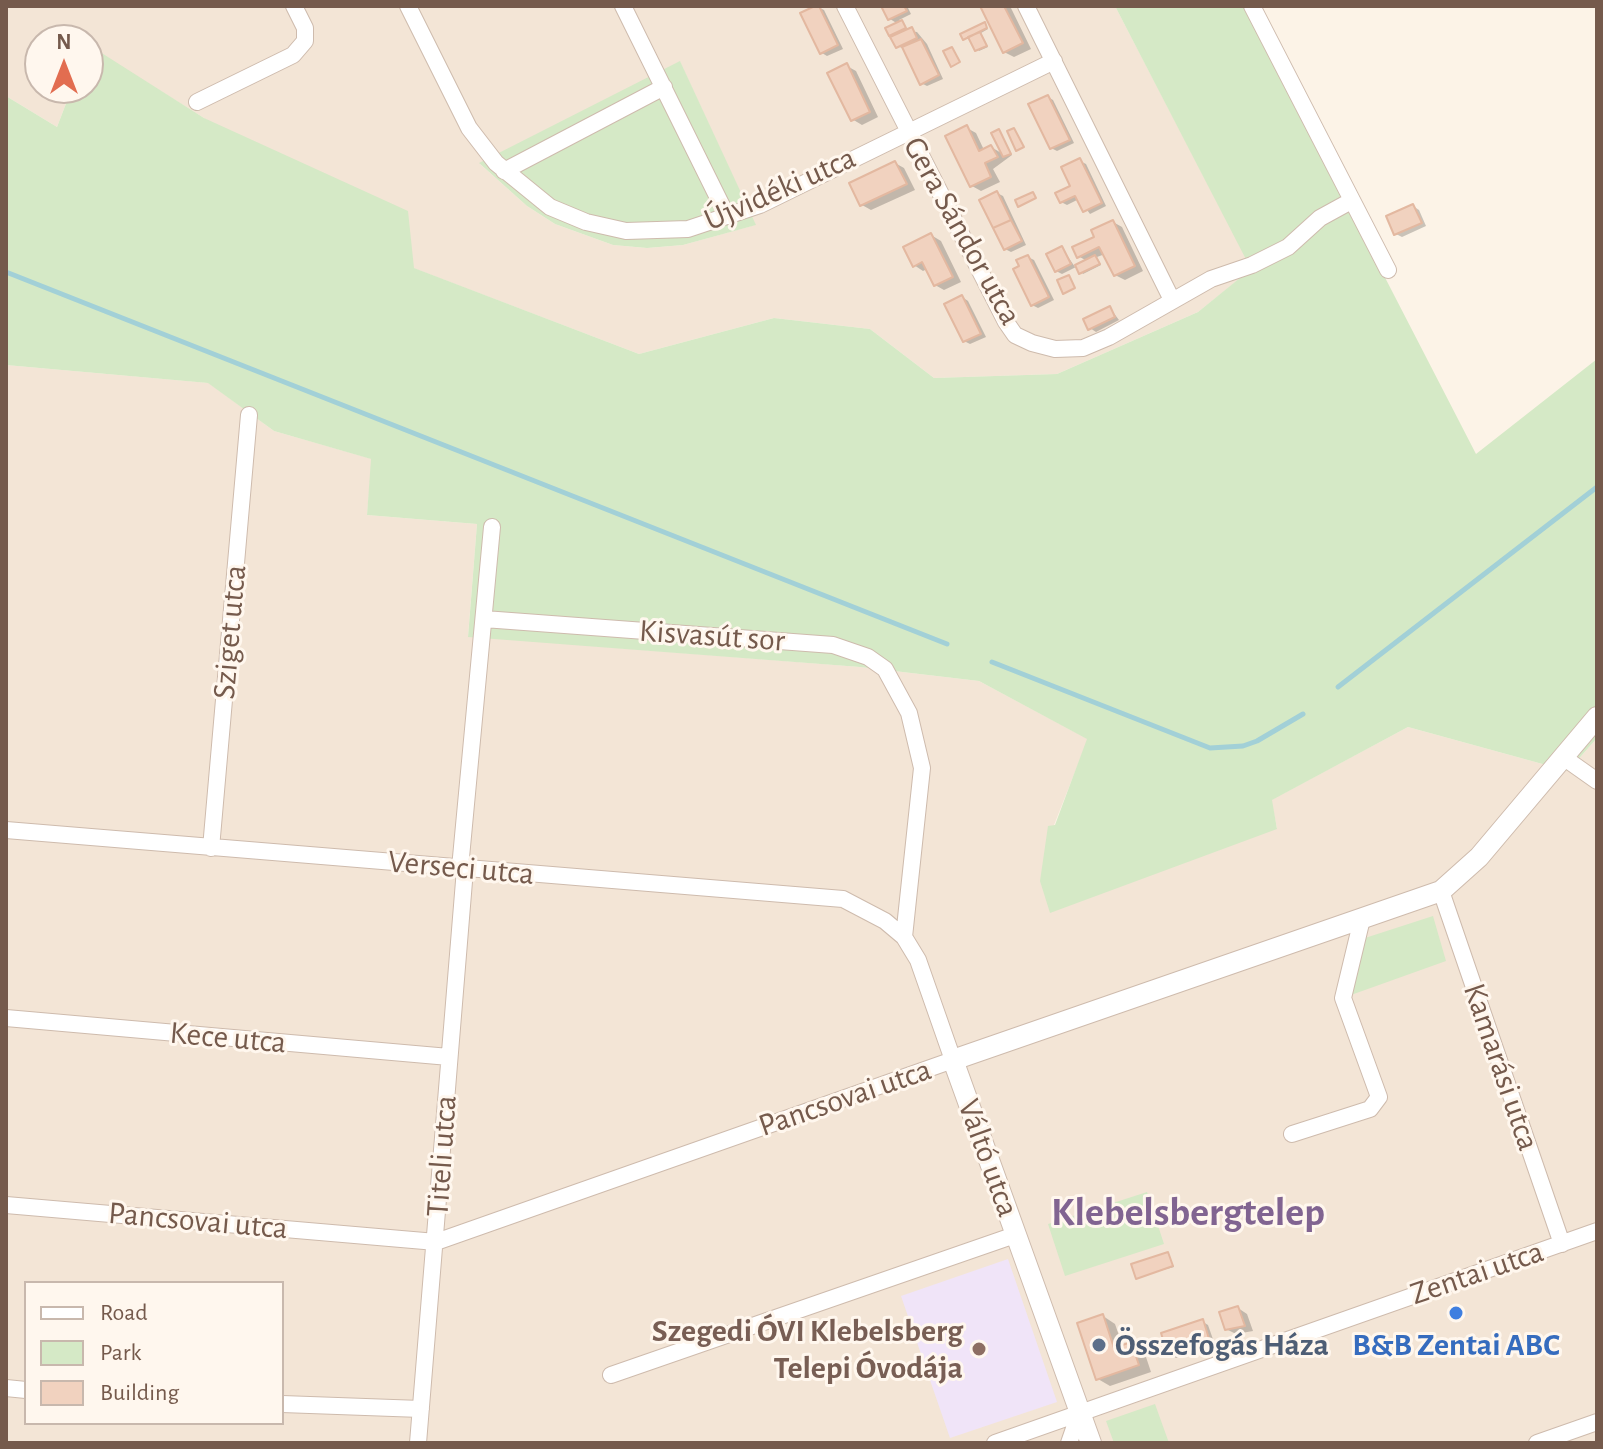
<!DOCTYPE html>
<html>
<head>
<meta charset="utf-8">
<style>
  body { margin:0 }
  #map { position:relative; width:1603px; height:1449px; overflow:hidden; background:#fcf3e7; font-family:"Alegreya Sans",sans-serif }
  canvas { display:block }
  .frame { position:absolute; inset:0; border:8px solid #755a4c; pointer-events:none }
  .legend { position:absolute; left:24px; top:1281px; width:260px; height:144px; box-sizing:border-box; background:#fff7ee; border:2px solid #c8b8ad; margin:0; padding:10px 14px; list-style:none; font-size:24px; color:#755a4c }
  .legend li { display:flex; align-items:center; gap:16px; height:40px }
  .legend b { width:40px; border:2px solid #c8b8ad }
  .north { position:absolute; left:24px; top:24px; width:80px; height:80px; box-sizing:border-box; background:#fff7ee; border:2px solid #c8b8ad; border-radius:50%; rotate:0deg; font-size:22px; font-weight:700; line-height:32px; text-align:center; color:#755a4c }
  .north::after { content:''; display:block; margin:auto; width:28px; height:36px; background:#e26d50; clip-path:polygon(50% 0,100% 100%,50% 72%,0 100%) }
</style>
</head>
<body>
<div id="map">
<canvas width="1603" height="1449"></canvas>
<div class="frame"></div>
<ul class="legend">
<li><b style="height:10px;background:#fff"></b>Road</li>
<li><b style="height:22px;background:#d5e9c6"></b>Park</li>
<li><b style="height:22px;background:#f1d2bf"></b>Building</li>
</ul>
<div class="north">N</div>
</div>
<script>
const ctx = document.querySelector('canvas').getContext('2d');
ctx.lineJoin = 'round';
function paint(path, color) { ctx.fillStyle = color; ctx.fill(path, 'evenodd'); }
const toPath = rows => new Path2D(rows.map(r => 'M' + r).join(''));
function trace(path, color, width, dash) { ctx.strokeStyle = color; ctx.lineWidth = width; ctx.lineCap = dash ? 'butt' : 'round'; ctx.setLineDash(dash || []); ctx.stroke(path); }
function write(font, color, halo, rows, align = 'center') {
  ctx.font = font + ' "Alegreya Sans",sans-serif'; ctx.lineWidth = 6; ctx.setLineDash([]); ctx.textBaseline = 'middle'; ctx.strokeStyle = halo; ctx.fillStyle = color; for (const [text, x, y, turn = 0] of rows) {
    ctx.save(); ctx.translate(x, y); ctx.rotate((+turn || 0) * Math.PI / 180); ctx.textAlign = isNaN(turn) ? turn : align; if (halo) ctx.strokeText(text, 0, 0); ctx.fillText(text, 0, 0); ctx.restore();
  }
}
paint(toPath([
  [6,6,1115,6,1252,269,1198,312,1057,374,934,378,870,329,774,318,639,354,413,268,204,118,88,46,88,40,40,40,40,88,72,88,57,127,6,96],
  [680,62,755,225,683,245,647,248,613,245,555,224,527,206,480,164],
  [6,365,209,383,274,431,372,459,367,515,477,524,468,636,860,667,979,681,1088,739,1054,825,1277,828,1271,800,1408,727,1568,771,1597,738,1597,1443,6,1443],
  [26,1283,282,1283,282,1423,26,1423]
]), '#f3e5d6');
paint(toPath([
  [1008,1259,1057,1402,950,1438,901,1296]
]), '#f0e4f8');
paint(toPath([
  [1115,6,1245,6,1476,454,1597,359,1597,738,1568,771,1408,727,1272,800,1277,829,1050,913,1040,881,1048,826,1055,825,1087,739,979,681,860,667,468,637,477,524,367,515,371,459,274,431,208,383,6,365,6,96,57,127,72,88,88,88,89,45,204,118,408,211,414,268,639,354,774,318,870,329,934,378,1057,374,1198,312,1251,269],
  [680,61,756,225,683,245,647,248,613,245,555,224,527,206,479,163],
  [1433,916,1446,961,1351,995,1365,938],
  [1147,1192,1164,1244,1065,1276,1048,1224],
  [1155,1404,1169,1443,1114,1443,1106,1421]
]), '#d5e9c6');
paint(toPath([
  [883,6,907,6,911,14,899,20,908,31,917,32,927,44,943,79,927,86,921,83,905,49,897,46,891,34,898,24,890,19],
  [982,6,1010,6,1031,49,1014,57,1004,52],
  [818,7,824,10,843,49,827,56,822,53],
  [984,25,988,29,981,33,988,47,979,51,971,38,965,38],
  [847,66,856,71,878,117,862,125,852,119],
  [1048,97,1053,100,1074,143,1057,151,1051,148],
  [967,128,976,133,984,150,991,147,1003,154,1001,133,1012,155,993,169,1000,182,981,191,972,186],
  [1080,161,1086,164,1106,206,1090,214,1079,199,1067,205,1061,202,1072,187],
  [895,163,904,168,915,190,871,210,862,205],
  [997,193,1003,196,1026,245,1011,252,1005,249],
  [1413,206,1419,210,1426,226,1402,237,1396,234],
  [1113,222,1122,227,1143,271,1125,280,1115,275,1105,254,1097,257,1101,265,1083,274,1078,266,1062,274,1056,271,1062,248,1075,267,1087,261,1078,256],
  [931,235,941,241,961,282,944,290,935,285,927,269,923,271,914,265],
  [1028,257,1034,260,1054,300,1038,308,1032,305],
  [962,297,968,301,986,337,970,344,964,341],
  [1110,308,1119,320,1096,332,1090,328],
  [1167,1254,1174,1267,1137,1277],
  [1238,1308,1247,1314,1253,1331,1236,1334,1226,1329],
  [1103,1316,1115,1324,1123,1347,1131,1344,1144,1351,1151,1372,1110,1386,1098,1379],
  [1203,1322,1208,1325,1215,1345,1176,1358,1170,1354]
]), '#0003');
trace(toPath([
  [6,272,947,644],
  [992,662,1210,748,1243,746,1257,741,1303,714],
  [1338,687,1597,487]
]), '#a2d0d7', 5);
const building = toPath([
  [815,6,819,6,838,45,820,54,800,13,815,6],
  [881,6,904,6,907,11,888,20,881,6],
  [980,6,1004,6,1023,43,1003,53,980,6],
  [902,20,906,28,889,36,885,28,902,20],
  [985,22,987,28,963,40,960,34,985,22],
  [912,27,917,38,896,48,890,37,912,27],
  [980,32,987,46,975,51,968,37,980,32],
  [921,39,939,75,920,85,902,47,921,39],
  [952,47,960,62,951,67,943,51,952,47],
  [847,63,870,112,851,121,827,73,847,63],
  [1048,95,1070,140,1050,149,1028,104,1048,95],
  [967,125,979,151,991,145,998,157,985,163,991,177,970,187,945,136,967,125],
  [1014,128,1024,147,1016,151,1007,131,1014,128],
  [999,129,1011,154,1003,157,991,133,999,129],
  [1080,158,1102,203,1083,212,1075,196,1060,203,1055,193,1070,186,1061,167,1080,158],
  [895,161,907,184,860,206,849,183,895,161],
  [997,191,1011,220,993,228,979,200,997,191],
  [1033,192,1036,198,1018,207,1015,200,1033,192],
  [1413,204,1422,223,1394,235,1386,216,1413,204],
  [1011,220,1022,241,1004,250,993,228,1011,220],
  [1113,220,1135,266,1114,276,1099,247,1077,258,1072,247,1094,237,1091,230,1113,220],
  [931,233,953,277,934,286,922,262,913,267,903,247,931,233],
  [1062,246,1071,264,1055,272,1046,254,1062,246],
  [1028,255,1049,297,1031,306,1013,269,1019,266,1016,260,1028,255],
  [1095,255,1100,264,1079,274,1075,265,1095,255],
  [1069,275,1075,288,1063,294,1057,280,1069,275],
  [962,295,981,334,963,342,944,304,962,295],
  [1110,306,1115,317,1088,330,1083,319,1110,306],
  [1168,1252,1173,1266,1136,1279,1131,1264,1168,1252],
  [1238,1306,1245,1326,1225,1330,1219,1312,1238,1306],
  [1103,1314,1114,1348,1131,1342,1139,1365,1096,1380,1077,1323,1103,1314],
  [1203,1319,1210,1342,1168,1356,1161,1333,1203,1319]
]);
paint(building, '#f1d2bf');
trace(building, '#e3b8a0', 2);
const minor = toPath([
  [408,6,469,128,496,163,550,207,586,222,626,231,688,229,760,205,1054,61],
  [623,6,727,216],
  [845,6,1006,322,1015,335,1032,343,1055,349,1083,348,1109,337,1211,279,1252,265,1288,247,1320,218,1351,201],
  [1026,6,1172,300],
  [1252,6,1388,270],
  [197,102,293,55,305,41,305,28,294,6],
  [504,171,664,87],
  [484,619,833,645,868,657,885,669,909,713,922,768,904,937],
  [1563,757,1597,781],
  [6,830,843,899,885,921,904,937,918,960,953,1060,436,1242,6,1205],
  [211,848,249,415],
  [460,868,492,527],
  [1441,891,1562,1244],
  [6,1018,449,1057],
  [1292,1134,1370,1109,1379,1097,1343,998,1362,919],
  [611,1375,1015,1235],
  [6,1388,26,1390],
  [282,1404,421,1409],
  [418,1443,465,869],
  [995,1443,1597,1231],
  [1069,1443,1079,1414],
  [1537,1443,1597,1422]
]);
const tertiary = toPath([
  [1091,1443,953,1060,1441,891,1479,857,1597,717]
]);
trace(minor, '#cebbad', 18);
trace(tertiary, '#cebbad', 22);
trace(minor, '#fff', 16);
trace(tertiary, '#fff', 20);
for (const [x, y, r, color] of [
  [1456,1313,8,"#3f7fe0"],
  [1099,1345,8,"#5c6f8a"],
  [979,1349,8,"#8d6e63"]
]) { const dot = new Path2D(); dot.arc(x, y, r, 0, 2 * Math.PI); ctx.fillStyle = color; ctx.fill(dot); trace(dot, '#fff7ee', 3); }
write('32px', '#755a4c', '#fff7ee', [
  ["Újvidéki utca",780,189,-24],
  ["Gera Sándor utca",962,231,61],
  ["Sziget utca",230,632,-85],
  ["Kisvasút sor",712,636,4],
  ["Verseci utca",461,868,5],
  ["Kece utca",228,1038,5],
  ["Kamarási utca",1501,1067,71],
  ["Pancsovai utca",845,1098,-19],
  ["Titeli utca",442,1156,-86],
  ["Váltó utca",988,1158,70],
  ["Pancsovai utca",198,1221,5],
  ["Zentai utca",1477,1273,-19]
]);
write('bold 32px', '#785e54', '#fff7ee', [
  ["Szegedi ÓVI Klebelsberg",963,1331],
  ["Telepi Óvodája",963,1368]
], 'right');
write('bold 32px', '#4e5e75', '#fff7ee', [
  ["Összefogás Háza",1115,1345]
], 'left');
write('bold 32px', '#366cbe', '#fff7ee', [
  ["B&B Zentai ABC",1456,1345]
]);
write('bold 40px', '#816491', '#fff7ee', [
  ["Klebelsbergtelep",1188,1213]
]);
</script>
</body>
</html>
